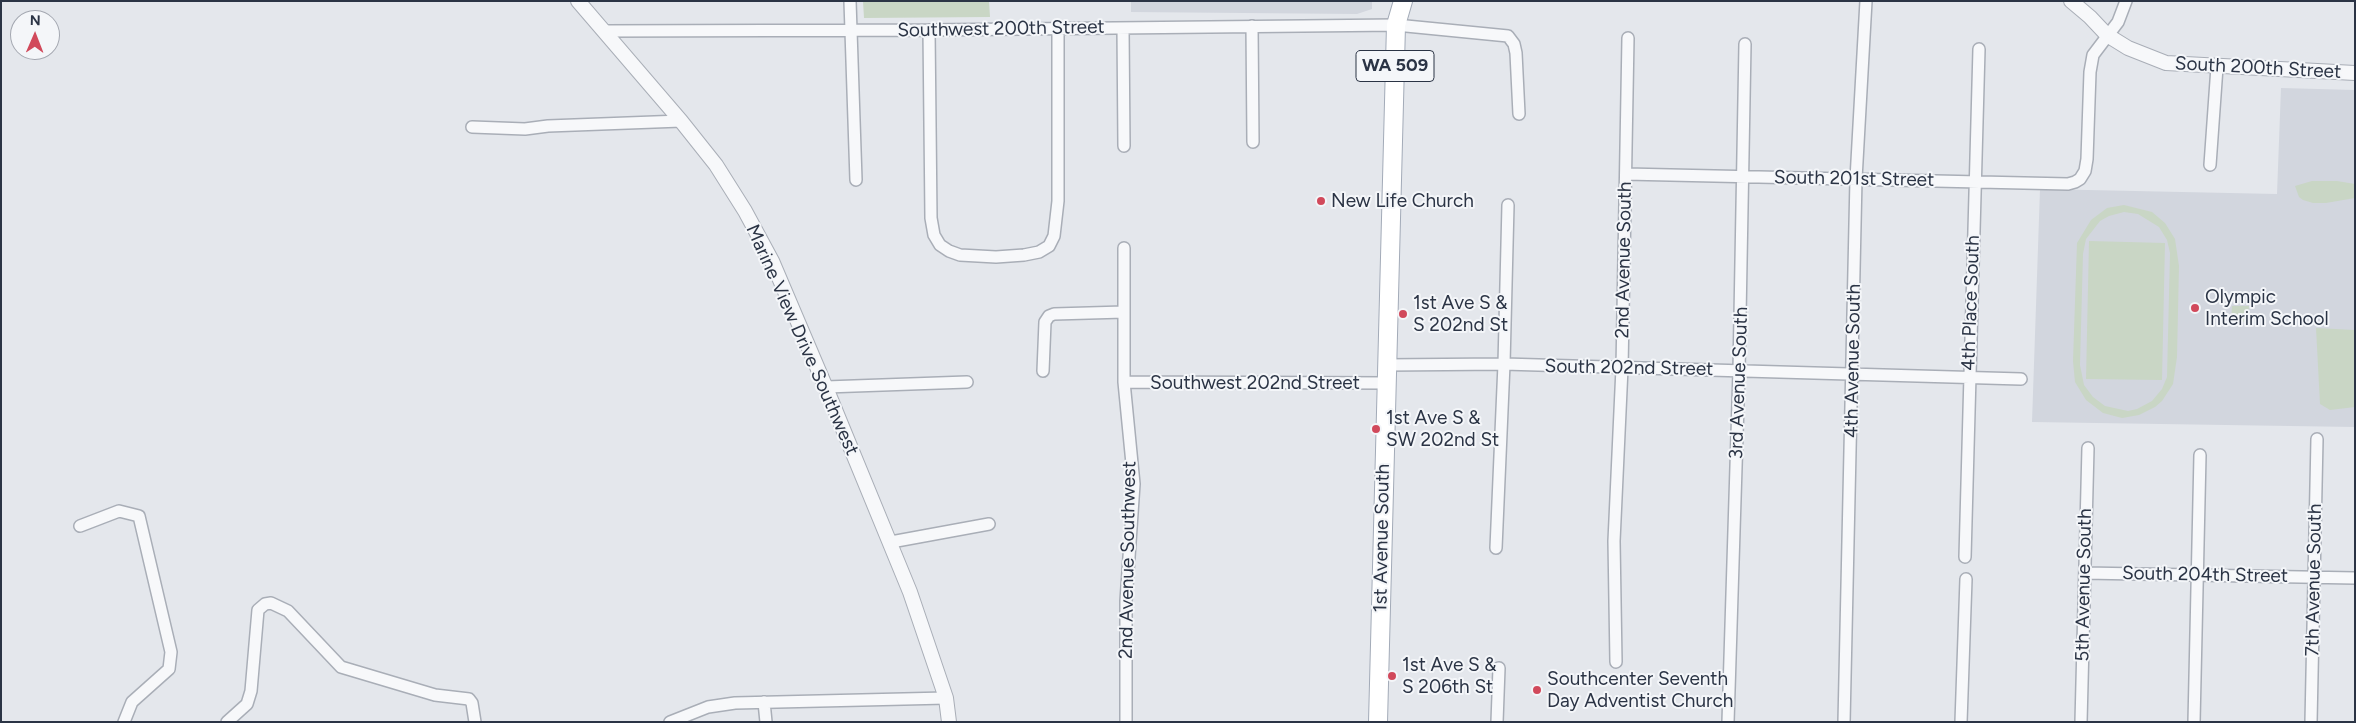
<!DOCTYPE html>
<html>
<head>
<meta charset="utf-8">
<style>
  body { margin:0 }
  #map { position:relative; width:2356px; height:723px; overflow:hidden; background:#e4e7ec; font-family:Figtree,sans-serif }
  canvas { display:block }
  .frame { position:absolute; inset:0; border:2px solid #2b3445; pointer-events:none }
  .north { position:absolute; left:10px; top:10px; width:50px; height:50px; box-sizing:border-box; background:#f4f6f9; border:1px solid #a4a8b1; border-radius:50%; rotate:1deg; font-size:14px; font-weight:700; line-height:20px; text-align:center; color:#2b3445 }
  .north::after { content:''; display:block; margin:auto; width:18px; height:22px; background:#d1495b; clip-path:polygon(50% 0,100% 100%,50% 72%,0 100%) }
</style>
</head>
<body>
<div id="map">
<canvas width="2356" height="723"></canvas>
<div class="frame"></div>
<div class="north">N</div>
</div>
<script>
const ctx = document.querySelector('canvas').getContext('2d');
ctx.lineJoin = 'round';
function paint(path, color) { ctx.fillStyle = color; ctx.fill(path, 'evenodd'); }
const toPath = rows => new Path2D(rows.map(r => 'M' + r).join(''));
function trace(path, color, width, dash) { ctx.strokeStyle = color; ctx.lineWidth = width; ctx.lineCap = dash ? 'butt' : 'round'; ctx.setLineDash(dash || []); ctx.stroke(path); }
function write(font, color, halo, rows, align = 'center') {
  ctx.font = font + ' Figtree,sans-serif'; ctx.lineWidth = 4; ctx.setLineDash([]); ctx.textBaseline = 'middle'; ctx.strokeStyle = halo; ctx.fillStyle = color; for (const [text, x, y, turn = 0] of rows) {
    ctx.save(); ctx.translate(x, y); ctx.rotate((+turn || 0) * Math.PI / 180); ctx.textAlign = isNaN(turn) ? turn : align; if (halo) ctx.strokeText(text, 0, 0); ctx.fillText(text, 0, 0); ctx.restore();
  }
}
paint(toPath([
  [1131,1,1372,1,1372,9,1357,14,1131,12],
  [2281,88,2355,90,2355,427,2032,422,2040,189,2277,194]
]), '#d2d6de');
paint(toPath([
  [863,1,989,1,990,17,864,18],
  [2312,181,2337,181,2355,184,2355,198,2326,203,2313,203,2303,200,2299,197,2295,186],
  [2124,205,2152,212,2165,223,2175,239,2179,266,2177,357,2173,384,2162,401,2155,407,2139,415,2122,418,2103,413,2086,400,2075,382,2073,361,2077,243,2091,220,2107,208],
  [2124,212,2138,214,2159,227,2167,240,2170,253,2167,377,2162,389,2152,401,2137,409,2128,411,2105,406,2093,397,2084,385,2080,365,2083,254,2086,239,2100,221,2109,216],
  [2089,241,2165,243,2162,380,2086,379],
  [2232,306,2249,306,2248,322,2231,321],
  [2316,328,2355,330,2355,407,2330,410,2320,404]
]), '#c9d6c5');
const minor = toPath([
  [850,1,856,180],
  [1252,26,1253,142],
  [1123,28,1124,146],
  [929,30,931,218,934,235,940,245,949,251,960,255,996,257,1024,255,1039,252,1049,246,1054,236,1058,201,1058,29],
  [605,31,929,30,1396,25,1508,36,1514,44,1516,53,1519,114],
  [472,127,525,129,548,126,681,121],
  [2210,165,2217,67],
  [1626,174,2068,184,2075,182,2080,179,2085,171,2087,159,2090,72,2093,55,2118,22,2126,1],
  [1124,248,1124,382,1134,484,1126,601,1126,722],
  [1386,365,1504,364,2021,379],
  [1043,371,1045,322,1049,316,1054,314,1124,312],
  [1124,382,1386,383],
  [826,387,967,382],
  [80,526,119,511,139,516,171,652,169,669,132,702,124,722],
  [891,542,989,524],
  [1496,548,1504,364,1508,205],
  [1965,557,1979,49],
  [2085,573,2355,578],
  [1616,662,1614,541,1622,368,1628,38],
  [764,702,766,722],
  [227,722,247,704,251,691,258,610,265,604,271,603,288,611,341,667,435,695,469,699,472,703,475,722],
  [670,722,708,707,735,703,946,698],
  [1497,722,1499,668],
  [1728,722,1739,371,1745,44],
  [1844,722,1856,179,1866,1],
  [1961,722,1966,579],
  [2081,722,2088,448],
  [2194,722,2200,455],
  [2311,722,2317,439]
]);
const tertiary = toPath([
  [578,1,681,121,716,165,745,211,772,261,829,395,910,592,946,698,949,722],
  [2071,1,2090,17,2107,35,2128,48,2166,63,2355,73]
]);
const primary = toPath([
  [1378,722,1396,25,1403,1]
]);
trace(minor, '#a9aeb7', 14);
trace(tertiary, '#a9aeb7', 16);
trace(primary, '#a3abb8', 20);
trace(minor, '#f7f8fa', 11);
trace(tertiary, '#f7f8fa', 14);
trace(primary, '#fff', 18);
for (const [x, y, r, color] of [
  [1321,201,5,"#d1495b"],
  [2195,308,5,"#d1495b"],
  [1403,314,5,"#d1495b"],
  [1376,429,5,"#d1495b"],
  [1392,676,5,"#d1495b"],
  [1537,690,5,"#d1495b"]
]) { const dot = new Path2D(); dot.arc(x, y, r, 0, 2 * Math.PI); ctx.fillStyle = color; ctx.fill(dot); trace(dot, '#f4f6f9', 2); }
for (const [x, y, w] of [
  [1395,66,78]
]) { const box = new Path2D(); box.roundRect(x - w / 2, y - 15.5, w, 31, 4); ctx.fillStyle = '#f4f6f9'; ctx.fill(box); trace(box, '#2b3445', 1); }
write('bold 18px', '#2b3445', null, [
  ["WA 509",1395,66]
]);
write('19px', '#2b3445', '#f4f6f9', [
  ["Southwest 200th Street",1001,29,-1],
  ["South 200th Street",2258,68,3],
  ["South 201st Street",1854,179,1],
  ["2nd Avenue South",1624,260,-89],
  ["4th Place South",1971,303,-88],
  ["Marine View Drive Southwest",802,340,66],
  ["4th Avenue South",1853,361,-89],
  ["South 202nd Street",1629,368,1],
  ["Southwest 202nd Street",1255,383],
  ["3rd Avenue South",1739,383,-88],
  ["1st Avenue South",1382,538,-89],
  ["2nd Avenue Southwest",1128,560,-89],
  ["South 204th Street",2205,575,1],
  ["7th Avenue South",2314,580,-89],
  ["5th Avenue South",2084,585,-89]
]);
write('19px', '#2b3445', '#f4f6f9', [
  ["New Life Church",1331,201],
  ["Olympic",2205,297],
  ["Interim School",2205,319],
  ["1st Ave S &",1413,303],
  ["S 202nd St",1413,325],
  ["1st Ave S &",1386,418],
  ["SW 202nd St",1386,440],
  ["1st Ave S &",1402,665],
  ["S 206th St",1402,687],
  ["Southcenter Seventh",1547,679],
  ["Day Adventist Church",1547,701]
], 'left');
</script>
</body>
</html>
